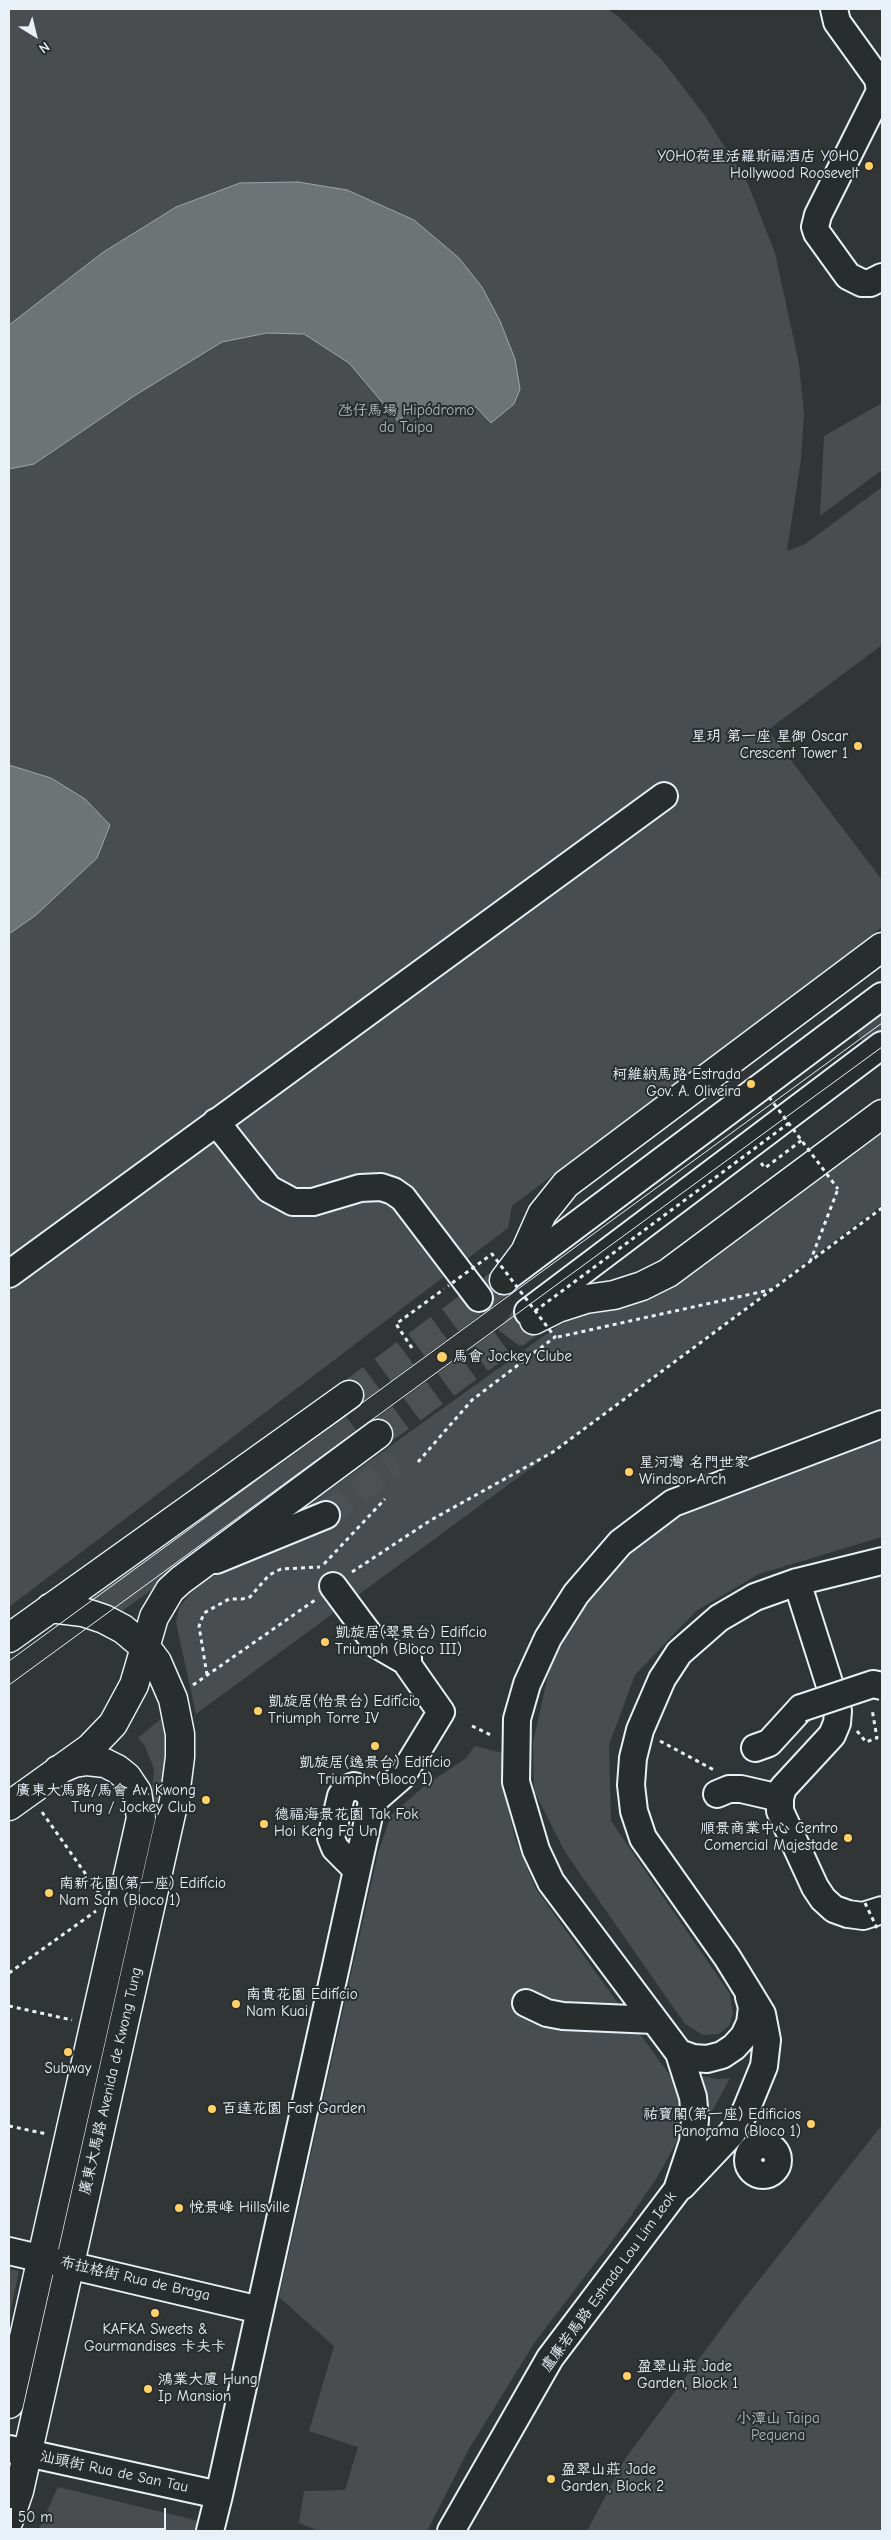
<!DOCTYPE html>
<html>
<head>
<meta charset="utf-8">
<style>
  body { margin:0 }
  #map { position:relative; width:891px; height:2540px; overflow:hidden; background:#323536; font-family:"Comic Neue",sans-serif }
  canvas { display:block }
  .frame { position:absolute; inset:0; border:10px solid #e8f1f8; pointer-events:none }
  .north { position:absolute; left:10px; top:10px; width:50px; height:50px; -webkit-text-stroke:4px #2a2d2e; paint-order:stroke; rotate:144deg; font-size:14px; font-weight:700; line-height:20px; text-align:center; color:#e8f1f8 }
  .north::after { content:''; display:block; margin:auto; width:18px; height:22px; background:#e8f1f8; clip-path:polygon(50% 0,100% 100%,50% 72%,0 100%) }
  .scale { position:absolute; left:10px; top:2508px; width:156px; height:22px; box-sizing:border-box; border:2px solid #e8f1f8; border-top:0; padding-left:6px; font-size:15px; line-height:18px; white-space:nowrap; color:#e8f1f8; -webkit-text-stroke:4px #2a2d2e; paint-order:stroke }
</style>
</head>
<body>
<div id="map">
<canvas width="891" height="2540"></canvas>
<div class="frame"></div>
<div class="north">N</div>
<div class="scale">50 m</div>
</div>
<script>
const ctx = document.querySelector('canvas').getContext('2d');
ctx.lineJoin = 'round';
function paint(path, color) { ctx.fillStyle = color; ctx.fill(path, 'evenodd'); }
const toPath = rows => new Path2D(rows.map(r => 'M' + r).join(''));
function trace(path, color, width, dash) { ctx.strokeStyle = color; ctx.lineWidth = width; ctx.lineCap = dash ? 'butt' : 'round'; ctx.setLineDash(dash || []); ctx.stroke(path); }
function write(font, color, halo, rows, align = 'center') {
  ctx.font = font + ' "Comic Neue","LXGW WenKai TC",sans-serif'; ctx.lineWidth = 4; ctx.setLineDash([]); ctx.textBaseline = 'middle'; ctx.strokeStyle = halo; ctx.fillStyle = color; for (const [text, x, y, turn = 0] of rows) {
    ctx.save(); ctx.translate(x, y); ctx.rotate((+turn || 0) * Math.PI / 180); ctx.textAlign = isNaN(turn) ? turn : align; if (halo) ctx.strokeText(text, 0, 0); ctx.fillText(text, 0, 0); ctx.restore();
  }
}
paint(toPath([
  [9,9,607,9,619,17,663,61,705,116,748,184,775,253,799,364,804,413,801,459,787,551,805,544,882,487,882,645,768,730,882,880,882,927,512,1206,508,1228,9,1607],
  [882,403,882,470,820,516,824,436],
  [882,1007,882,1056,876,1060,853,1029],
  [882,1128,882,1205,553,1452,196,1714,176,1623,179,1608,198,1584,559,1325,588,1314,618,1309,651,1298,668,1290],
  [342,1411,361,1437,121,1612,86,1598],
  [882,1436,882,1537,759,1574,696,1611,635,1675,609,1745,611,1821,730,1994,733,2014,729,2026,719,2034,703,2035,685,2024,565,1852,534,1791,533,1742,549,1671,575,1619,608,1578,649,1535,692,1509],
  [163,1717,168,1751,79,2186,69,2181,152,1793,154,1769,145,1746,138,1738],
  [475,1746,499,1752,507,1750,505,1793,515,1839,536,1889,676,2084,682,2106,681,2134,658,2176,628,2220,535,2342,470,2447,427,2531,319,2531,299,2523,304,2491,345,2490,358,2447,309,2431,334,2346,279,2297,378,1853,391,1815,427,1784,465,1759],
  [701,2076,718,2079,730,2078,710,2115],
  [882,2125,882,2531,587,2531,625,2459,736,2309],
  [9,2269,19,2271,9,2319],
  [58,2487,203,2522,201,2531,38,2531]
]), '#494d4f');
const water = toPath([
  [298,182,347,190,414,220,459,258,482,287,500,321,515,359,520,389,514,404,491,423,476,407,412,410,398,421,349,363,304,334,267,333,222,342,134,396,34,464,9,469,9,325,102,253,176,207,240,183,298,182],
  [9,765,51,778,85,799,110,825,97,858,36,915,9,934,9,765]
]);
paint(water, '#6e7376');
trace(water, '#9fa5aa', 1);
trace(toPath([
  [509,1338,528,1312],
  [326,1515,396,1463]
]), '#4d5153', 26, [26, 13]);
trace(toPath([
  [349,1395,504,1280],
  [378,1434,534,1320]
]), '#4d5153', 28, [28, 14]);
const minor = toPath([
  [834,9,837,22,878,79,880,91,818,215,815,227,817,233,848,276,862,283,870,283,882,277],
  [216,1122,269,1189,293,1202,313,1202,360,1188,381,1187,393,1191,403,1198,479,1298],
  [9,1274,664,796],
  [511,1274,882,996],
  [528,1312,882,1045],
  [216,1560,326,1515],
  [797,1582,838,1711,837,1723,832,1735,783,1788,780,1798,780,1811,815,1887,823,1899,834,1909,848,1914,863,1916,882,1910],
  [333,1586,376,1644,407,1662],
  [755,1748,769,1743,801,1708],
  [717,1794,729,1789,741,1789,780,1798],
  [372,1802,402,1776,441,1712,408,1665,408,1658],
  [526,2003,547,2013,563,2016,654,2020],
  [679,2053,693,2058,707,2059,722,2055,734,2047,744,2036,750,2023,752,2007,749,1997],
  '748 2160a15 15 0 1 1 30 0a15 15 0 1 1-30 0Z',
  [682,2186,732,2133,746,2110,764,2066,767,2040,762,2014,748,1991,727,1957,643,1838,634,1811,631,1785,633,1758,640,1730,662,1679,679,1653,719,1618,755,1597,797,1582,882,1561],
  [9,2251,260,2310],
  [9,2449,219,2495],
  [210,2531,219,2495,338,1957,357,1870,372,1802,367,1790,354,1786,346,1789,341,1796,331,1838,335,1848,357,1870],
  [451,2531,550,2358,677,2190,693,2142,695,2119,693,2097,679,2053,551,1882,536,1850,516,1782,517,1719,527,1684,548,1638,576,1594,620,1543,673,1503,882,1424]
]);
const major = toPath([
  [504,1280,525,1252,542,1214,566,1184,882,947],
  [534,1320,558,1308,586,1299,614,1295,642,1286,668,1273,882,1114],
  [9,1638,349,1395],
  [9,1806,90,1748,113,1724,134,1685,154,1617,170,1590,181,1580,378,1434],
  [9,2404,141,1818,137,1792,127,1777,117,1769,105,1763,87,1761,74,1763,58,1770],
  [9,2520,19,2491,175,1796,180,1757,180,1734,173,1699,157,1662,148,1650,123,1629,104,1619,83,1612,50,1608]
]);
trace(minor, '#e8f1f8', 30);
trace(major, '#e8f1f8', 31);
trace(toPath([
  [761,1163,765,1168,802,1140],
  [810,1262,838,1189],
  [558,1337,774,1289],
  [412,1348,396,1324,444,1289],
  [324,1564,385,1499],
  [352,1572,431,1520,553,1452,882,1208],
  [207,1675,199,1626,204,1613,229,1599,242,1599,250,1597,269,1575,281,1569,320,1567],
  [193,1685,315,1600],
  [472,1726,493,1736],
  [857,1731,866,1742,877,1738,872,1709],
  [660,1741,714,1770],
  [42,1812,99,1893],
  [9,1973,96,1911],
  [9,2006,72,2020],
  [9,2126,47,2134]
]), '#e8f1f8', 3, [4, 4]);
trace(minor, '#2a2d2e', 26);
trace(major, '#2a2d2e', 28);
trace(toPath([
  [9,1661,882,1023],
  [9,1685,882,1047]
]), '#e8f1f8', 1);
const minorBridge = toPath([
  [801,1708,873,1684,882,1686]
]);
trace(minorBridge, '#e8f1f8', 30, []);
trace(toPath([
  [769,1097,838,1189],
  [535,1311,789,1123],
  [418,1462,472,1400,555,1337,492,1254,448,1286],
  [865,1903,877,1928]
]), '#e8f1f8', 3, [4, 4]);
trace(minorBridge, '#2a2d2e', 26);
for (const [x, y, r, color] of [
  [869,166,5,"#ffd166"],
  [858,746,5,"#ffd166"],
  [751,1084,5,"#ffd166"],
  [442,1357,6,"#ffd166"],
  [629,1472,5,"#ffd166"],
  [325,1642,5,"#ffd166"],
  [258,1711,5,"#ffd166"],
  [375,1746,5,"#ffd166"],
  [206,1800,5,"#ffd166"],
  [264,1824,5,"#ffd166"],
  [848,1838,5,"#ffd166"],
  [49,1893,5,"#ffd166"],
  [236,2004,5,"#ffd166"],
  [68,2052,5,"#ffd166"],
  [212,2109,5,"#ffd166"],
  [811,2124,5,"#ffd166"],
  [179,2208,5,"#ffd166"],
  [155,2313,5,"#ffd166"],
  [627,2376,5,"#ffd166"],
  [148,2389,5,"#ffd166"],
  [551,2479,5,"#ffd166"]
]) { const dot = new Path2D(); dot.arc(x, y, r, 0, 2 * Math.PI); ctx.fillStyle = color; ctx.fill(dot); trace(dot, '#2a2d2e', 2); }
write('15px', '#e8f1f8', '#2a2d2e', [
  ["YOHO荷里活羅斯福酒店 YOHO",859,157,"right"],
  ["Hollywood Roosevelt",859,174,"right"],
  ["星玥 第一座 星御 Oscar",848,737,"right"],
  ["Crescent Tower 1",848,754,"right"],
  ["柯維納馬路 Estrada",741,1075,"right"],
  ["Gov. A. Oliveira",741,1092,"right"],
  ["馬會 Jockey Clube",453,1357],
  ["星河灣 名門世家",639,1463],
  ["Windsor Arch",639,1480],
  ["凱旋居(翠景台) Edifício",335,1633],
  ["Triumph (Bloco III)",335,1650],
  ["凱旋居(怡景台) Edifício",268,1702],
  ["Triumph Torre IV",268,1719],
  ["凱旋居(逸景台) Edifício",375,1763,"center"],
  ["Triumph (Bloco I)",375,1780,"center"],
  ["廣東大馬路/馬會 Av. Kwong",196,1791,"right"],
  ["Tung / Jockey Club",196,1808,"right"],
  ["德福海景花園 Tak Fok",274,1815],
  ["Hoi Keng Fa Un",274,1832],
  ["順景商業中心 Centro",838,1829,"right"],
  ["Comercial Majestade",838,1846,"right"],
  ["南新花園(第一座) Edifício",59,1884],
  ["Nam San (Bloco 1)",59,1901],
  ["南貴花園 Edifício",246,1995],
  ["Nam Kuai",246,2012],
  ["Subway",68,2069,"center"],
  ["百達花園 Fast Garden",222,2109],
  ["祐寶閣(第一座) Edificios",801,2115,"right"],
  ["Panorama (Bloco 1)",801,2132,"right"],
  ["悅景峰 Hillsville",189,2208],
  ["KAFKA Sweets &",155,2330,"center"],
  ["Gourmandises 卡夫卡",155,2347,"center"],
  ["盈翠山莊 Jade",637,2367],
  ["Garden, Block 1",637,2384],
  ["鴻業大廈 Hung",158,2380],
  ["Ip Mansion",158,2397],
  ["盈翠山莊 Jade",561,2470],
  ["Garden, Block 2",561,2487]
], 'left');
write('15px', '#b0b8bd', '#2a2d2e', [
  ["氹仔馬場 Hipódromo",406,411],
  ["da Taipa",406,428],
  ["小潭山 Taipa",778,2419],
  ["Pequena",778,2436]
]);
write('15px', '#e8f1f8', '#2a2d2e', [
  ["廣東大馬路 Avenida de Kwong Tung",111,2081,-77],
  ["布拉格街 Rua de Braga",135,2279,13],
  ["盧廉若馬路 Estrada Lou Lim Ieok",609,2282,-54],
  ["汕頭街 Rua de San Tau",114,2472,12]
]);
</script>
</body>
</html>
